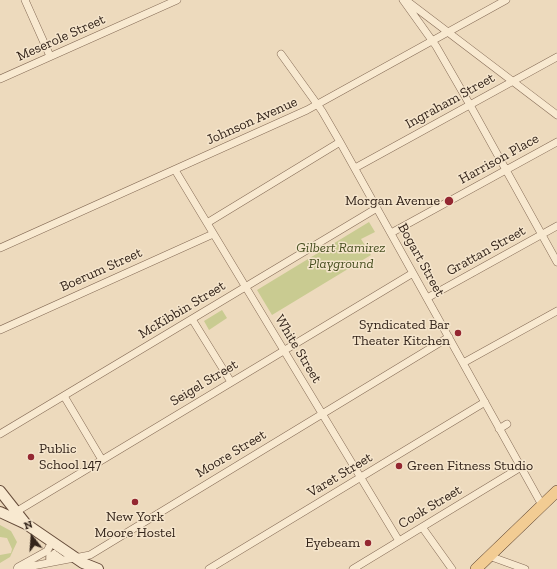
<!DOCTYPE html>
<html>
<head>
<meta charset="utf-8">
<style>
  body { margin:0 }
  #map { position:relative; width:557px; height:569px; overflow:hidden; background:#eddabd; font-family:"Zilla Slab",serif }
  canvas { display:block }
  .north { position:absolute; left:12px; top:517px; width:40px; height:40px; -webkit-text-stroke:3px #f5e5cc; paint-order:stroke; rotate:343deg; font-size:11px; font-weight:700; line-height:16px; text-align:center; color:#34251b }
  .north::after { content:''; display:block; margin:auto; width:14px; height:18px; background:#34251b; clip-path:polygon(50% 0,100% 100%,50% 72%,0 100%) }
</style>
</head>
<body>
<div id="map">
<canvas width="557" height="569"></canvas>
<div class="north">N</div>
</div>
<script>
const ctx = document.querySelector('canvas').getContext('2d');
ctx.lineJoin = 'round';
function paint(path, color) { ctx.fillStyle = color; ctx.fill(path, 'evenodd'); }
const toPath = rows => new Path2D(rows.map(r => 'M' + r).join(''));
function trace(path, color, width, dash) { ctx.strokeStyle = color; ctx.lineWidth = width; ctx.lineCap = dash ? 'butt' : 'round'; ctx.setLineDash(dash || []); ctx.stroke(path); }
function write(font, color, halo, rows, align = 'center') {
  ctx.font = font + ' "Zilla Slab",serif'; ctx.lineWidth = 3; ctx.setLineDash([]); ctx.textBaseline = 'middle'; ctx.strokeStyle = halo; ctx.fillStyle = color; for (const [text, x, y, turn = 0] of rows) {
    ctx.save(); ctx.translate(x, y); ctx.rotate((+turn || 0) * Math.PI / 180); ctx.textAlign = isNaN(turn) ? turn : align; if (halo) ctx.strokeText(text, 0, 0); ctx.fillText(text, 0, 0); ctx.restore();
  }
}
paint(toPath([
  [369,222,375,232,361,239,371,255,272,315,257,290],
  [222,310,227,318,209,330,204,321],
  [0,525,11,531,17,542,10,557,0,563,0,555,11,553,12,549,7,538,0,537]
]), '#c9cb91');
const pedestrian = toPath([
  [54,553,61,558,49,560,49,556,54,553]
]);
const minor = toPath([
  [25,0,50,56],
  [403,0,436,46,470,105,557,262],
  [407,1,557,115],
  [281,54,322,111,340,142,542,505],
  [0,79,177,0],
  [355,168,557,57],
  [175,170,399,541],
  [207,223,340,142],
  [391,233,557,142],
  [0,248,307,110,506,0],
  [427,298,557,226],
  [192,319,231,382],
  [0,330,213,234],
  [463,363,557,311],
  [64,396,102,460],
  [499,429,507,424],
  [0,434,377,208],
  [14,513,413,273],
  [422,527,452,569],
  [489,556,525,569],
  [18,567,47,551,52,542],
  [17,569,90,555,449,337],
  [209,569,485,402],
  [353,569,521,467]
]);
const secondary = toPath([
  [0,491,26,524,83,563,98,569],
  [0,512,26,524]
]);
const primary = toPath([
  [476,569,557,491]
]);
trace(pedestrian, '#856b56', 7);
trace(minor, '#856b56', 8);
trace(secondary, '#664c3a', 12);
trace(primary, '#523a2b', 12);
trace(pedestrian, '#f8e9d0', 5.5);
trace(minor, '#f8e9d0', 7);
trace(secondary, '#f8e9d0', 10);
trace(primary, '#f2cc93', 11);
for (const [x, y, r, color] of [
  [449,201,5,"#942731"],
  [458,333,4,"#942731"],
  [31,457,4,"#942731"],
  [399,466,4,"#942731"],
  [135,502,4,"#942731"],
  [368,543,4,"#942731"]
]) { const dot = new Path2D(); dot.arc(x, y, r, 0, 2 * Math.PI); ctx.fillStyle = color; ctx.fill(dot); trace(dot, '#f5e5cc', 1.5); }
write('14px', '#34251b', '#f5e5cc', [
  ["Meserole Street",61,38,-24],
  ["Ingraham Street",450,101,-29],
  ["Johnson Avenue",252,121,-24],
  ["Harrison Place",499,159,-29],
  ["Grattan Street",486,251,-29],
  ["Bogart Street",421,260,61],
  ["Boerum Street",101,270,-24],
  ["McKibbin Street",182,310,-31],
  ["White Street",298,349,59],
  ["Seigel Street",204,383,-31],
  ["Moore Street",231,454,-31],
  ["Varet Street",340,475,-31],
  ["Cook Street",430,507,-31]
]);
write('14px', '#34251b', '#f5e5cc', [
  ["Morgan Avenue",440,201],
  ["Syndicated Bar",450,325],
  ["Theater Kitchen",450,341],
  ["Public",39,449,"left"],
  ["School 147",39,465,"left"],
  ["Green Fitness Studio",407,466,"left"],
  ["New York",135,517,"center"],
  ["Moore Hostel",135,533,"center"],
  ["Eyebeam",360,543]
], 'right');
write('italic 14px', '#495122', '#f5e5cc', [
  ["Gilbert Ramirez",341,248],
  ["Playground",341,264]
]);
</script>
</body>
</html>
